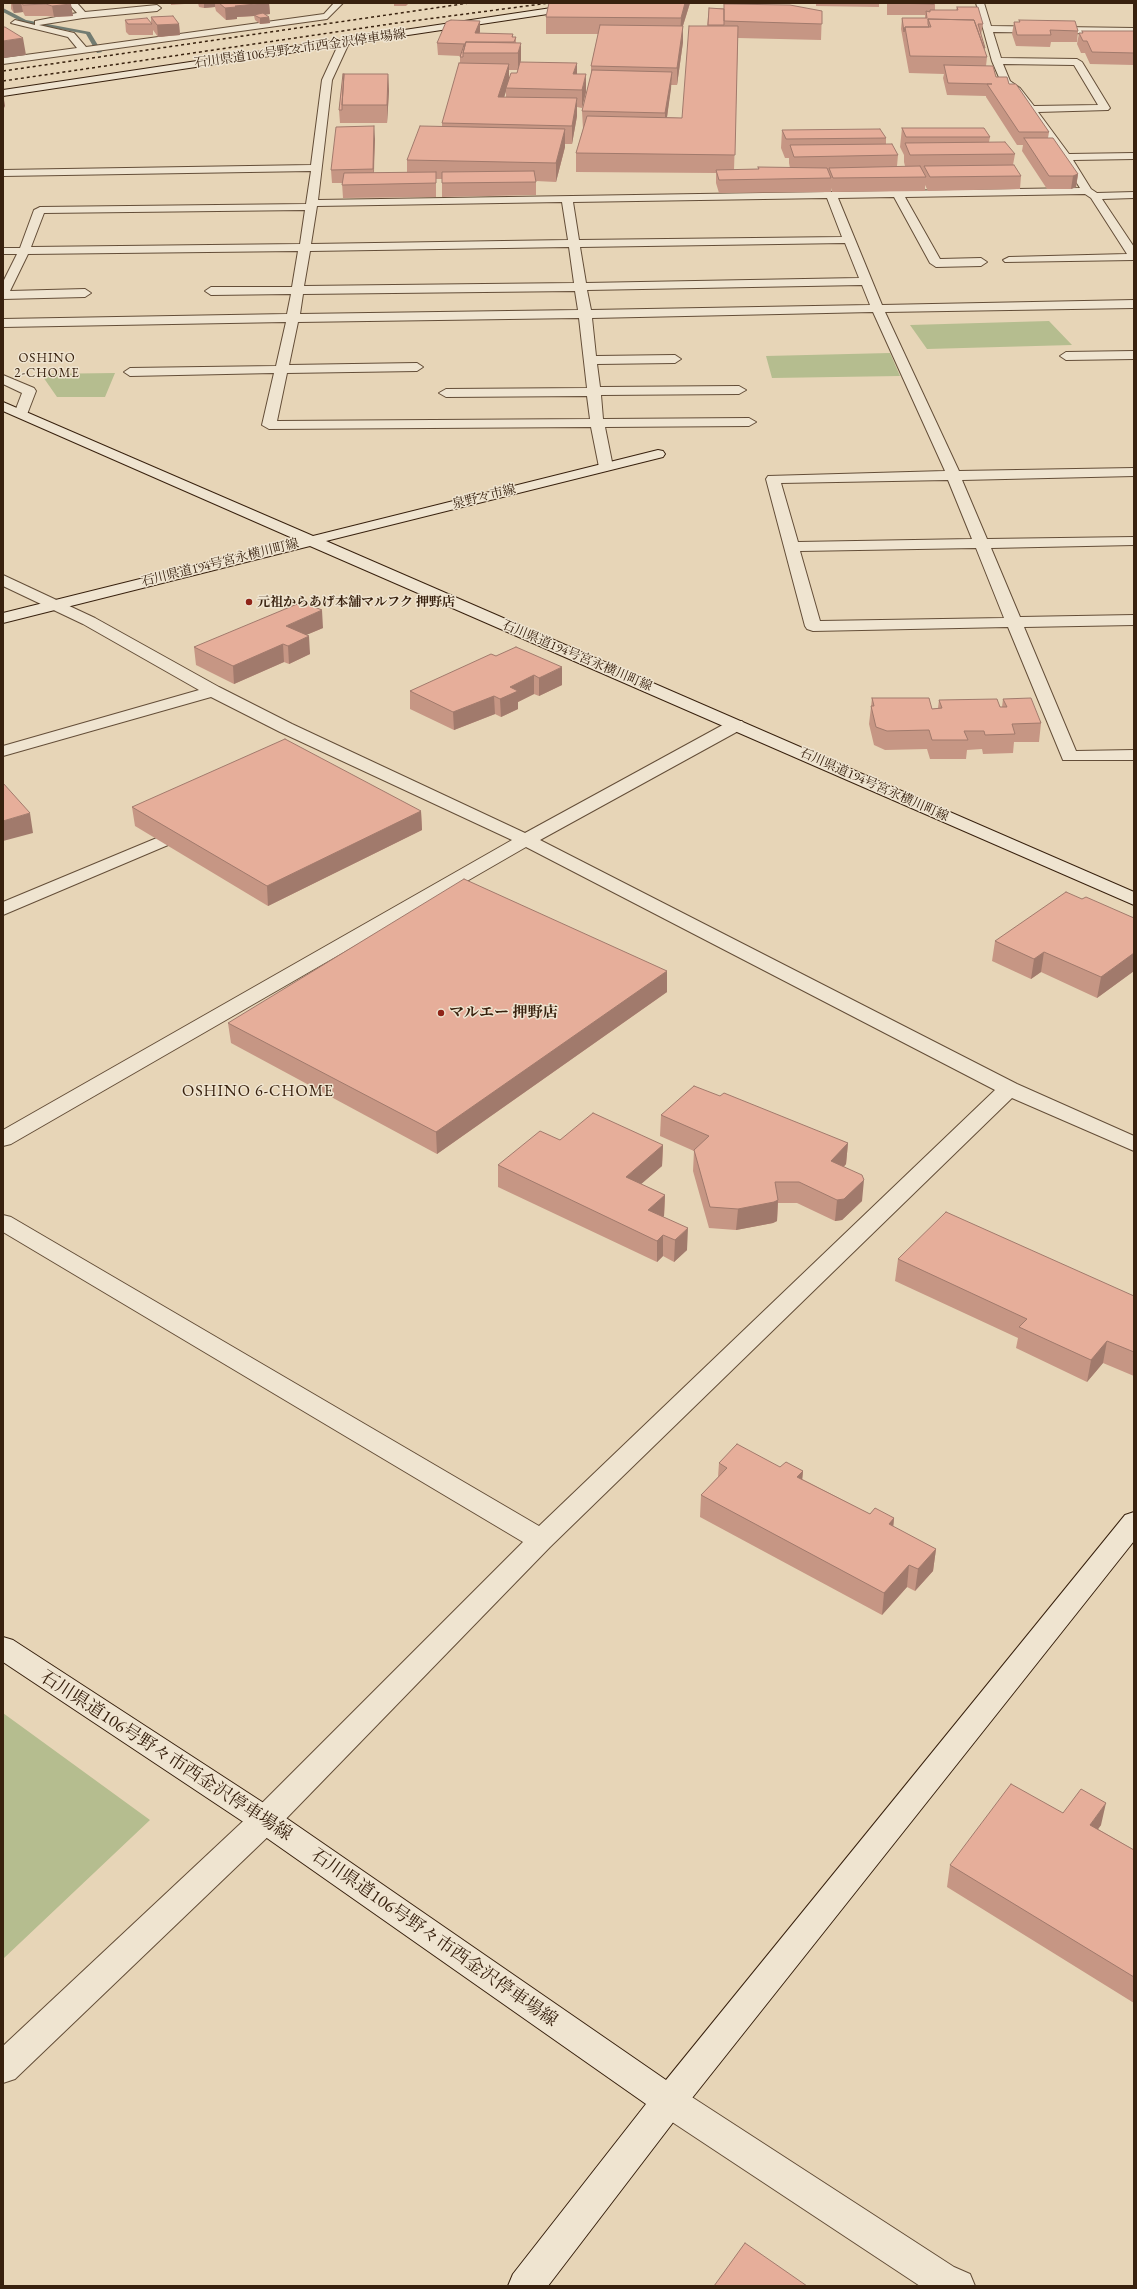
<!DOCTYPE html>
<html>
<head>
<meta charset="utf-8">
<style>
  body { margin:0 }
  #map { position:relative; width:1137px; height:2289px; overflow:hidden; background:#e7d5b7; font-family:"EB Garamond",serif }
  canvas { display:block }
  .frame { position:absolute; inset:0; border:4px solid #38210e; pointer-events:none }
</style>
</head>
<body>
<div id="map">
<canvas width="1137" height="2289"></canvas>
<div class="frame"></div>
</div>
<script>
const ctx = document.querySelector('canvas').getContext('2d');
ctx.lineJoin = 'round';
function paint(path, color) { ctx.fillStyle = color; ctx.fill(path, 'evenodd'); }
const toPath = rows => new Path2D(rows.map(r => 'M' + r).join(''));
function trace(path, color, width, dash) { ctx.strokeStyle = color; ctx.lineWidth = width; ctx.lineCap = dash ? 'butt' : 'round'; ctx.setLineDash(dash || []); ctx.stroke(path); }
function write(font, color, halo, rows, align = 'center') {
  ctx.font = font + ' "EB Garamond","Noto Serif JP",serif'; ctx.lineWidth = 3; ctx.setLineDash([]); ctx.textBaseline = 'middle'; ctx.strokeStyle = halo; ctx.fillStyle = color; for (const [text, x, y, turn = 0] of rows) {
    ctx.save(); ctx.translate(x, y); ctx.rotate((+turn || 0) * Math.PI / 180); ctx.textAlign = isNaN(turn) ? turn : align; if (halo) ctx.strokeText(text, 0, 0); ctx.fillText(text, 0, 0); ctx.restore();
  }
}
paint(toPath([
  [1049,321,1072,345,927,349,910,325],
  [890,353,900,376,772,378,766,356],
  [115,373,105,397,57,397,41,374],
  [3,1713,150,1820,3,1959]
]), '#b5bd8f');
paint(toPath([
  [3,8,26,20,90,32,102,52,97,53,86,34,22,22,3,12,3,8]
]), '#727c72');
const street = toPath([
  [68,3,77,3,85,12,157,5,161,8,157,11,83,18,39,25,74,33,86,47,324,14,334,3,343,3,327,19,3,64,3,58,77,48,68,37,11,23,15,20,35,25,35,21,77,13,68,3],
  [976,3,984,3,991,26,1134,28,1134,34,993,32,1001,58,1077,59,1082,62,1110,108,1108,110,1038,112,1069,154,1134,153,1134,159,1073,160,1091,189,1097,193,1134,192,1134,198,1102,199,1134,247,1134,260,1005,262,1003,260,1009,257,1127,254,1091,198,1085,194,905,197,940,259,981,258,987,262,981,266,936,267,930,263,894,197,838,198,882,305,1134,300,1134,308,885,312,959,471,1134,468,1134,476,962,480,987,539,1134,537,1134,545,991,548,1020,617,1134,615,1134,625,1024,627,1076,751,1134,750,1134,760,1063,760,1008,627,813,631,807,629,805,626,766,479,768,476,945,471,873,312,592,318,596,356,675,355,681,359,675,363,597,364,600,387,739,386,746,390,739,394,601,395,603,419,749,418,756,422,749,426,605,427,613,467,606,471,599,467,591,427,269,429,262,425,274,373,130,376,124,372,130,368,276,366,286,322,3,327,3,319,287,314,291,294,211,295,205,291,211,287,292,287,298,251,28,254,10,291,85,289,91,293,85,297,3,299,3,282,17,254,3,254,3,248,20,248,34,210,40,207,306,204,311,171,3,176,3,170,311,165,322,80,339,43,344,40,349,43,332,80,318,200,1080,188,1061,158,1014,92,1001,82,992,61,976,3],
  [1003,64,1074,65,1098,105,1034,106,1020,88,1010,81,1003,64],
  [827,198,842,237,579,240,573,202,827,198],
  [562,202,568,240,311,244,317,206,562,202],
  [305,210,300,244,31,247,44,213,305,210],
  [845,243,859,278,586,283,580,247,845,243],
  [569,247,574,283,304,286,310,251,569,247],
  [862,285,870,305,591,310,587,290,862,285],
  [575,291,578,310,300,314,303,294,575,291],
  [579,318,587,388,446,389,439,393,446,397,587,396,590,419,277,421,287,373,417,371,423,367,417,363,289,365,298,322,579,318],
  [948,480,972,539,798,542,781,483,948,480],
  [976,548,1004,618,820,621,800,551,976,548],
  [1134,351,1134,359,1066,360,1060,356,1066,352,1134,351],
  [3,375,34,388,36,391,26,417,21,418,14,414,22,393,3,384,3,375],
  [3,575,95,618,219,687,292,724,525,833,730,721,742,721,745,725,742,729,540,840,1017,1084,1134,1136,1134,1151,1012,1098,550,1547,276,1829,15,2079,3,2083,3,2046,254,1811,523,1542,3,1232,3,1215,11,1217,539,1526,995,1090,526,847,11,1144,3,1146,3,1130,512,840,280,732,211,697,3,756,3,746,199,690,83,624,3,586,3,575],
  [188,825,194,826,197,830,194,834,3,915,3,902,188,825],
  [669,2086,681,2090,954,2267,970,2274,975,2286,920,2286,657,2112,652,2101,657,2090,669,2086]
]);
const secondary = toPath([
  [578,4,582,7,581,9,3,96,3,90,578,4],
  [3,402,313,536,658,450,663,451,665,454,663,457,326,541,1134,892,1134,905,310,546,3,623,3,613,297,540,3,411,3,402],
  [1134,1512,1134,1541,681,2112,548,2286,508,2286,513,2274,646,2104,254,1829,3,1662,3,1637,13,1640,276,1811,666,2080,1125,1515,1134,1512]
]);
trace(street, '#644e38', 2);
trace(secondary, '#38210e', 2);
paint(street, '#efe4d0');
paint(secondary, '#efe4d0');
trace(toPath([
  [3,71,469,3],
  [3,81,397,23,549,3]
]), '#38210e', 1.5, [3, 3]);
paint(toPath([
  [11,3,70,3,73,16,54,17,47,16,25,16,23,12,14,13,11,9],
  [171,3,269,3,270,14,265,15,269,17,270,23,260,24,255,20,254,16,237,17,237,19,226,20,216,11,215,7,204,8,199,7,198,3,171,5],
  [394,3,409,3,406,6,394,6],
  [549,3,690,3,683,26,683,42,677,85,671,85,667,117,682,118,707,26,709,8,822,11,821,40,738,38,734,170,758,169,758,167,790,168,789,163,789,158,785,158,781,148,782,130,886,138,886,144,898,155,897,166,905,166,904,162,904,155,900,147,902,128,990,137,989,142,1015,154,1013,165,1021,176,1020,189,928,191,925,185,925,191,832,192,831,188,831,192,719,193,716,183,716,173,576,172,576,153,583,129,582,111,591,74,591,66,598,34,546,34,546,17],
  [816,3,879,3,879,7,816,6],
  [887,3,935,3,935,10,956,10,957,7,983,24,981,35,985,48,984,50,987,57,986,66,996,77,1009,84,1049,132,1048,138,1078,174,1076,187,1071,189,1047,189,1022,151,1023,145,1017,145,986,97,986,96,947,95,943,78,944,74,909,73,901,29,902,18,925,18,925,15,887,15],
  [943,3,973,3,973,4],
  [151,17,179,24,180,35,158,37,153,30,153,35,129,35,126,32,125,20,151,23],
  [1019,20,1078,31,1077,42,1051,42,1050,47,1016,46,1012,34,1014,22,1019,22],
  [480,21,479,34,513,34,513,37,516,37,516,42,521,60,520,62,577,74,586,92,582,108,577,107,577,116,572,144,565,144,565,147,556,182,536,181,536,195,442,197,442,179,436,179,436,197,343,198,342,183,332,183,331,170,375,139,374,173,407,172,407,160,442,127,442,123,460,63,460,56,438,55,437,43],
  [509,70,518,70,517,73,509,79],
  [506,91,506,97,504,97],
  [1082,31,1134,31,1134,65,1090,64,1085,53,1081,53,1077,44,1079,33,1082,33],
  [343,74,388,74,389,91,387,123,340,123,339,110],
  [323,628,306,635,310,654,289,664,284,662,234,684,196,665,194,647],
  [496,656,562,685,539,696,534,694,518,702,518,709,501,717,495,714,454,730,410,709,410,691],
  [872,698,932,709,938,708,939,700,1002,707,1003,699,1041,723,1039,742,1014,742,1013,753,983,754,982,749,967,750,966,759,930,759,927,749,885,750,874,745,869,724],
  [132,807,421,811,422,830,268,906,135,826],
  [1082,899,1134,918,1134,971,1097,998,1041,972,1031,979,992,961,995,941],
  [667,971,667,992,437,1154,231,1043,228,1023],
  [720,1096,848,1143,846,1164,844,1167,862,1201,842,1220,835,1221,797,1203,778,1203,777,1221,773,1223,736,1230,709,1228,693,1171,694,1151,660,1136,661,1115],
  [560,1140,663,1145,662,1166,641,1184,665,1195,664,1216,663,1217,687,1250,674,1262,663,1256,657,1262,498,1187,498,1165],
  [898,1259,1134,1296,1134,1376,1103,1363,1087,1382,1016,1348,1018,1338,895,1281],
  [719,1463,780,1467,803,1471,802,1479,870,1514,894,1518,893,1527,936,1549,933,1571,915,1591,907,1587,882,1615,700,1517,701,1495,718,1477],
  [1063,1813,1101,1825,1098,1829,1134,1850,1134,2003,947,1887,950,1865]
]), '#c69684');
paint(toPath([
  [12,3,21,3,23,12,14,13],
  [204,3,215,3,215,7,204,8],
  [269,3,270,14,256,15,254,15,254,16,237,17,237,19,226,20,225,8,235,6],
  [685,3,690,3,680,35,681,18],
  [71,4,73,16,54,17,52,6],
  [269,17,270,23,260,24,260,18],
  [480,21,480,32,475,45,475,33],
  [179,24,180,35,158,37,157,25],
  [683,26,683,42,677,85,677,68],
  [23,38,26,55,4,58,3,50,3,41],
  [521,43,521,60,518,70,518,53],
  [577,63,577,80,573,74],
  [509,64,509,81,506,88,506,91,499,115,498,97],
  [672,72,671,89,665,131,665,113],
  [388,74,389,91,387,123,387,105],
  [586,74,586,92,582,108,582,90],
  [3,93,5,106,3,110],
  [577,98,577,116,572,144,572,126],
  [374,126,375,139,373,183,373,169],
  [565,129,565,147,556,182,556,163],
  [1078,174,1076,187,1071,189,1073,176],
  [322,610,323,628,287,643,286,626],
  [309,636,310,654,289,664,288,646],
  [283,644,284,662,234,684,233,666],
  [562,667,562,685,539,696,539,678],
  [534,675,534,694,518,702,518,709,501,717,500,699,510,687],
  [494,696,495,714,454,730,453,712],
  [421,811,422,830,268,906,267,886],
  [30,813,33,833,3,841,3,821],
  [1044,952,1041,972,1031,979,1034,959],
  [1134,953,1134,971,1097,998,1101,977],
  [667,971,667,992,437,1154,436,1132],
  [848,1143,846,1164,829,1182,831,1161],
  [663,1145,662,1166,625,1198,626,1177],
  [864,1180,862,1201,842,1220,835,1221,837,1200],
  [665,1195,664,1216,648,1231,648,1210],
  [778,1200,777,1221,773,1223,736,1230,738,1209],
  [688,1228,687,1250,674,1262,675,1240],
  [663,1235,663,1256,657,1262,657,1241],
  [1107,1341,1103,1363,1087,1382,1091,1360],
  [803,1471,801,1493,797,1477],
  [894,1518,892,1540,889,1524],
  [936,1549,933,1571,915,1591,918,1569],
  [909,1565,907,1587,882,1615,884,1593],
  [1106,1803,1101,1825,1085,1847,1090,1825]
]), '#a17a6c');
const building = toPath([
  [22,3,70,3,71,4,52,6,46,4,23,5,22,3],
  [219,3,267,3,235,6,236,7,225,8,219,3],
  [549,3,685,3,681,18,546,17,549,3],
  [888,3,934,3,934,4,888,3],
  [724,4,790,5,822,11,822,24,724,21,724,4],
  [957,7,978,7,983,24,978,24,985,48,984,48,974,20,928,19,928,24,929,27,905,27,904,32,902,18,927,18,926,11,930,12,930,10,958,10,957,7],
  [709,8,724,9,724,25,708,25,709,8],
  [263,13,269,17,260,18,254,15,263,13],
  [173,16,179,24,157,25,151,17,173,16],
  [147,18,152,24,128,24,125,20,147,18],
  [928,19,974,20,987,57,910,56,905,27,931,27,928,19],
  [451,20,480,21,475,33,513,34,512,37,516,37,514,42,466,42,465,44,437,43,446,22,451,20],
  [1019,20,1075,21,1078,31,1050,30,1051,35,1017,35,1014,22,1020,22,1019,20],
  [600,25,683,26,677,68,591,66,600,25],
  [689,26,738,26,735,155,576,153,587,116,682,118,689,26],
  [3,27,5,27,23,38,3,41,3,27],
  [1082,31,1134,31,1134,53,1092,52,1087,41,1083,41,1079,33,1083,33,1082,31],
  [466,42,521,43,518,53,463,53,466,42],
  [464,45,465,45,463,53,463,57,460,57,464,45],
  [520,62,577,63,573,74,586,74,582,90,506,88,511,73,517,73,520,62],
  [459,63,509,64,498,97,577,98,572,126,442,123,459,63],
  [944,65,993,66,996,77,1007,77,1009,84,1016,84,1049,132,1019,132,987,84,992,84,948,83,944,65],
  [592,70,672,72,665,113,582,111,592,70],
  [343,74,344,74,342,105,342,110,339,110,343,74],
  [344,74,388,74,387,105,342,105,344,74],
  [374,126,373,169,331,170,336,127,374,126],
  [420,126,565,129,556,163,407,160,420,126],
  [902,128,984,128,990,137,906,137,902,128],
  [880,129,886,138,786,139,782,130,880,129],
  [1024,138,1053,138,1078,174,1073,176,1049,176,1024,138],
  [1005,142,1015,154,910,155,905,143,1005,142],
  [892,144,898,155,794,157,790,145,892,144],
  [1014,165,1021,176,930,177,924,166,1014,165],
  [920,166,926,177,833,178,829,168,920,166],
  [758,167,827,168,831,178,719,180,716,170,759,169,758,167],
  [534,171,536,182,442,183,442,172,534,171],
  [436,172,436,183,342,185,344,173,436,172],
  [302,602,322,610,286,626,309,636,288,646,283,644,233,666,194,647,302,602],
  [516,647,562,667,539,678,534,675,510,687,518,691,500,699,494,696,453,712,410,691,491,654,496,656,516,647],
  [872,698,929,698,932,709,942,708,939,700,997,699,1000,707,1007,707,1003,699,1031,698,1041,723,1012,724,1015,734,985,735,984,731,964,731,968,740,932,740,929,730,887,731,876,727,871,706,874,706,872,698],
  [285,739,421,811,267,886,132,807,285,739],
  [3,783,30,813,3,821,3,783],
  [464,879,667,971,436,1132,228,1023,464,879],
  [1066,892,1082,899,1086,897,1134,918,1134,953,1101,977,1044,952,1034,959,995,941,1066,892],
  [694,1086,720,1096,724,1093,848,1143,831,1161,862,1175,864,1180,844,1199,837,1200,799,1182,775,1182,778,1200,774,1202,738,1209,710,1207,694,1150,709,1136,661,1115,694,1086],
  [593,1113,663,1145,626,1177,665,1195,648,1210,688,1228,675,1240,663,1235,657,1241,498,1165,540,1131,560,1140,593,1113],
  [946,1212,1134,1296,1134,1352,1107,1341,1091,1360,1019,1327,1027,1319,898,1259,946,1212],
  [737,1444,780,1467,786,1462,803,1471,797,1477,870,1514,875,1508,894,1518,889,1524,936,1549,918,1569,909,1565,884,1593,701,1495,727,1468,719,1463,737,1444],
  [1011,1784,1063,1813,1081,1789,1106,1803,1090,1825,1134,1850,1134,1977,950,1865,1011,1784],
  [745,2243,807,2286,714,2286,745,2243]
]);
paint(building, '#e6ae9a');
trace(building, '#a17a6c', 1);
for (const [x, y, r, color] of [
  [249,602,4,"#8f2418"],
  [441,1013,4,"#8f2418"]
]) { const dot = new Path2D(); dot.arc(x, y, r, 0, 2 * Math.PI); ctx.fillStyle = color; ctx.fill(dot); trace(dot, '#efe4d0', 1.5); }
write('13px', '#38210e', '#efe4d0', [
  ["石川県道106号野々市西金沢停車場線",300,49,-8],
  ["泉野々市線",484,497,-14],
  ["石川県道194号宮永横川町線",220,563,-14],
  ["石川県道194号宮永横川町線",577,656,23],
  ["石川県道194号宮永横川町線",874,785,24]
]);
ctx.letterSpacing = '1px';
write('13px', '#38210e', '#efe4d0', [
  ["OSHINO",47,358],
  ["2-CHOME",47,373]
]);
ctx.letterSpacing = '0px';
write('bold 13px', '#38210e', '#efe4d0', [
  ["元祖からあげ本舗マルフク 押野店",257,602]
], 'left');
write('bold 15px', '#38210e', '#efe4d0', [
  ["マルエー 押野店",449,1013]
], 'left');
ctx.letterSpacing = '1px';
write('16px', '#38210e', '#efe4d0', [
  ["OSHINO 6-CHOME",258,1092]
]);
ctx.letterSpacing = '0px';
write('18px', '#38210e', '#efe4d0', [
  ["石川県道106号野々市西金沢停車場線",166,1756,33],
  ["石川県道106号野々市西金沢停車場線",434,1938,35]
]);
</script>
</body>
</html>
